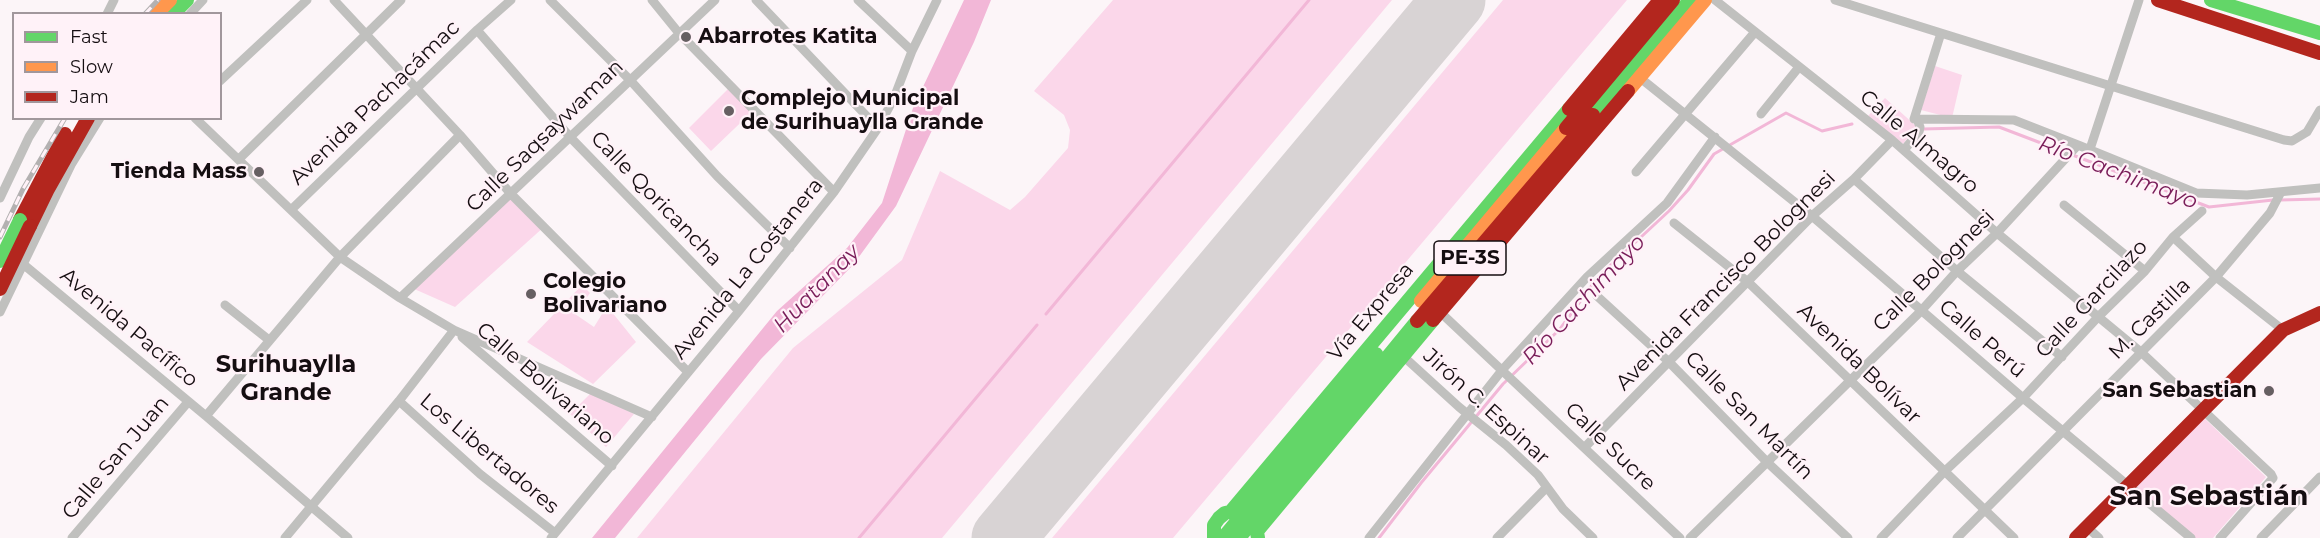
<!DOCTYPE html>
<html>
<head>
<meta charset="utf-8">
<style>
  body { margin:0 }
  #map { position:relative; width:2320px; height:538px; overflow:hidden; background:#fcf5f8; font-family:Montserrat,sans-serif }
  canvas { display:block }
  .legend { position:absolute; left:12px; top:12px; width:210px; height:108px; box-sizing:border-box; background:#fff2f8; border:2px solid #a1979c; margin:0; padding:8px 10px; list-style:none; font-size:18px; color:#150e11 }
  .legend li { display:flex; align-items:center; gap:12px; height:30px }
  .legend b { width:30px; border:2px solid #a1979c }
</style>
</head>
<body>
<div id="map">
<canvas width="2320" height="538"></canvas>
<ul class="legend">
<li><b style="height:8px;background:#63d668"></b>Fast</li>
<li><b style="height:8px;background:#ff974d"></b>Slow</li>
<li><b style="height:8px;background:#b3261e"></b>Jam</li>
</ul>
</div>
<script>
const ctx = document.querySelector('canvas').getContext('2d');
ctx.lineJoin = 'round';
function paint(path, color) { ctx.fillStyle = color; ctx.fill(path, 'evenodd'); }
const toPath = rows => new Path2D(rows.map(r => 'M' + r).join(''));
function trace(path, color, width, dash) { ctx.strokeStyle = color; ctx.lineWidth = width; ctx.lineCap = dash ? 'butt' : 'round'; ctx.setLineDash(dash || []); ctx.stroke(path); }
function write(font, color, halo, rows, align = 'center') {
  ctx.font = font + ' Montserrat,sans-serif'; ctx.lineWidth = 4.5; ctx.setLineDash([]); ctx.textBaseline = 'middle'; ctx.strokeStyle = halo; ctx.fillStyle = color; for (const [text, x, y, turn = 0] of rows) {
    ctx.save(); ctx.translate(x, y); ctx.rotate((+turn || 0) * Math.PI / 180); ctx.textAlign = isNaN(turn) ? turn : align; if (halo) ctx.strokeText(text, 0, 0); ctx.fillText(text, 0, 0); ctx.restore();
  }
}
paint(toPath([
  [1113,0,1392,0,942,538,637,538,793,348,902,260,940,171,1010,210,1025,197,1068,148,1070,130,1064,115,1034,91],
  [1503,0,1627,0,1173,538,1052,538],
  [1935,66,1962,75,1952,118,1921,110],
  [734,83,757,107,711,151,689,128],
  [1885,98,1916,126,1903,144,1868,116],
  [513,193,545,226,455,307,412,288],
  [582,285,590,293,575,314,594,327,607,306,636,342,593,384,527,342],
  [592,392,634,414,606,447,570,414],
  [2202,416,2266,477,2213,538,2194,538,2132,486]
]), '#fbd7ea');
paint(toPath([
  [964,0,991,0,974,42,896,206,853,265,761,359,615,538,592,538,777,311,847,248,882,203,913,108]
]), '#f2b7d7');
trace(toPath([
  [1923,129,1999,127,2209,207,2273,200],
  [2280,200,2320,199],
  [1046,314,1309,0],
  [859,538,1037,325],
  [1379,538,1421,483,1503,384,1560,329,1598,277,1669,211,1688,190,1714,154,1786,113,1822,131,1852,124]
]), '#f2b7d7', 3);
trace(toPath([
  [1003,538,1454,0]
]), '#d8d3d4', 63);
trace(toPath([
  [334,0,460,135,511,194,688,372],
  [550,0,630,80,717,176,790,248],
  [652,0,678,32,834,192],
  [756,0,878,128],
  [858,0,912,51],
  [1715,0,1892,140,1997,233,2142,353,2271,474,2273,478,2220,538],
  [1835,0,2284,140,2292,141,2307,132,2320,110],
  [107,14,114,0],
  [190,14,203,0],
  [477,30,570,137,739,311],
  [1639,77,1812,216,2023,398,2191,538],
  [220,81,307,0],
  [1761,114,1799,67],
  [195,118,340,257,400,298,454,330,652,417],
  [1917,119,2014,120,2078,145],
  [2090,149,2139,0],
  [1904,150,1919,132,1920,127,1917,119,1914,119,1941,33],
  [239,159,401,0],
  [1636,172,1755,32],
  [1854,179,1957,271,2062,357],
  [0,198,29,137,41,118],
  [2064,205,2145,271],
  [292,209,477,30,511,0],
  [1674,223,1748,282,2014,538],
  [2173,237,2216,277,2283,330],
  [11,258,23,264,206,416,348,538],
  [1597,296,1669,362,1767,462,1848,538],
  [400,298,715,0],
  [225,305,269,340],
  [0,312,71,165,100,118],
  [1440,312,1680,538],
  [462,337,612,466],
  [1403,356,1459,407,1506,445,1538,475,1563,509,1593,538],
  [399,401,480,474,555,533],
  [206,416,340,257,460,135],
  [1585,447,1812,216,1854,179,1892,140],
  [2087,527,2099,538],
  [72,538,188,402],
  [285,538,399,401,454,330],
  [551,538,739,311,834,192,878,128,894,98,912,51,937,0],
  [1369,538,1503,369,1587,277,1667,203,1715,137],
  [1497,538,1546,488],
  [1690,538,1921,311,1957,271,1997,233,2078,145,2196,193,2247,195,2320,188],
  [1881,538,1945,471,2023,398,2098,317,2145,271,2173,237,2202,211],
  [1957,538,2216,277,2270,213,2281,192],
  [2261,538,2320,477]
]), '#c0c0be', 9);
trace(toPath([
  [2211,0,2320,33],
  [173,14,187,0],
  [1593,115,1690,0],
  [1232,510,1569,109],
  [1258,530,1433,320],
  [1214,538,1214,525,1219,518,1225,513,1239,510,1255,520,1258,538],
  [1223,538,1376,354],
  [1239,538,1417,321]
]), '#63d668', 14);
trace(toPath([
  [156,14,170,0],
  [1628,91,1705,0],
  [1421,301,1566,128]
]), '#ff974d', 14);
trace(toPath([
  [2158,0,2320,53],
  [1569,109,1660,0],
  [1566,128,1673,0],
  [20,220,65,134],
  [30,226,48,189,88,118],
  [1433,320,1628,91],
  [1417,321,1593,115],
  [2076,538,2283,330,2320,313]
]), '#b3261e', 14);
const rail = toPath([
  [145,14,158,0],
  [0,237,23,189,65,118]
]);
trace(rail, '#b3b1b1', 5);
trace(rail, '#fff2f8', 3, [9]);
trace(toPath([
  [0,261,20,220]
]), '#63d668', 14);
trace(toPath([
  [0,289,30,226]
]), '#b3261e', 14);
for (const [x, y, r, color] of [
  [686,37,6,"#665f62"],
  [729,111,6,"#665f62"],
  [259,172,6,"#665f62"],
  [531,294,6,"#665f62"],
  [2269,391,6,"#665f62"]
]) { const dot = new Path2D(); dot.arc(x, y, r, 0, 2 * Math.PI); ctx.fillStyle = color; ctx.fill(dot); trace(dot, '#fff2f8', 2); }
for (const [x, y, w] of [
  [1470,258,72]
]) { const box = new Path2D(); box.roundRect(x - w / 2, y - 17, w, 34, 4.5); ctx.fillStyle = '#fff2f8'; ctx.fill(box); trace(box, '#150e11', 1.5); }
write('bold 20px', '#150e11', null, [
  ["PE-3S",1470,258]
]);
write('bold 21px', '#150e11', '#fff2f8', [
  ["Abarrotes Katita",698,37],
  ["Complejo Municipal",741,99],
  ["de Surihuaylla Grande",741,123],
  ["Tienda Mass",247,172,"right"],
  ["Colegio",543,282],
  ["Bolivariano",543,306],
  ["San Sebastian",2257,391,"right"]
], 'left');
write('21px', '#150e11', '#fff2f8', [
  ["Avenida Pachacámac",375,103,-44],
  ["Calle Saqsaywaman",545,136,-44],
  ["Calle Almagro",1919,142,40],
  ["Calle Qoricancha",656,199,46],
  ["Avenida La Costanera",748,269,-51],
  ["Calle Bolognesi",1934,271,-45],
  ["Avenida Francisco Bolognesi",1726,281,-45],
  ["Calle Garcilazo",2092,299,-47],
  ["Vía Expresa",1371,312,-50],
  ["M. Castilla",2150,319,-45],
  ["Avenida Pacífico",129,328,40],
  ["Calle Perú",1982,339,41],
  ["Avenida Bolívar",1859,364,44],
  ["Calle Bolivariano",545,384,41],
  ["Jirón C. Espinar",1486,407,42],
  ["Calle San Martín",1749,416,45],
  ["Calle Sucre",1610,447,44],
  ["Los Libertadores",489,454,40],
  ["Calle San Juan",116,458,-50]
]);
write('italic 22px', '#791d59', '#fff2f8', [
  ["Río Cachimayo",2118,173,21],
  ["Huatanay",817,289,-46],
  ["Río Cachimayo",1584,300,-47]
]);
write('bold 24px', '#150e11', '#fff2f8', [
  ["Surihuaylla",286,365],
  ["Grande",286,393]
]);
write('bold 27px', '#150e11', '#fff2f8', [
  ["San Sebastián",2209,497]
]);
</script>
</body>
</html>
